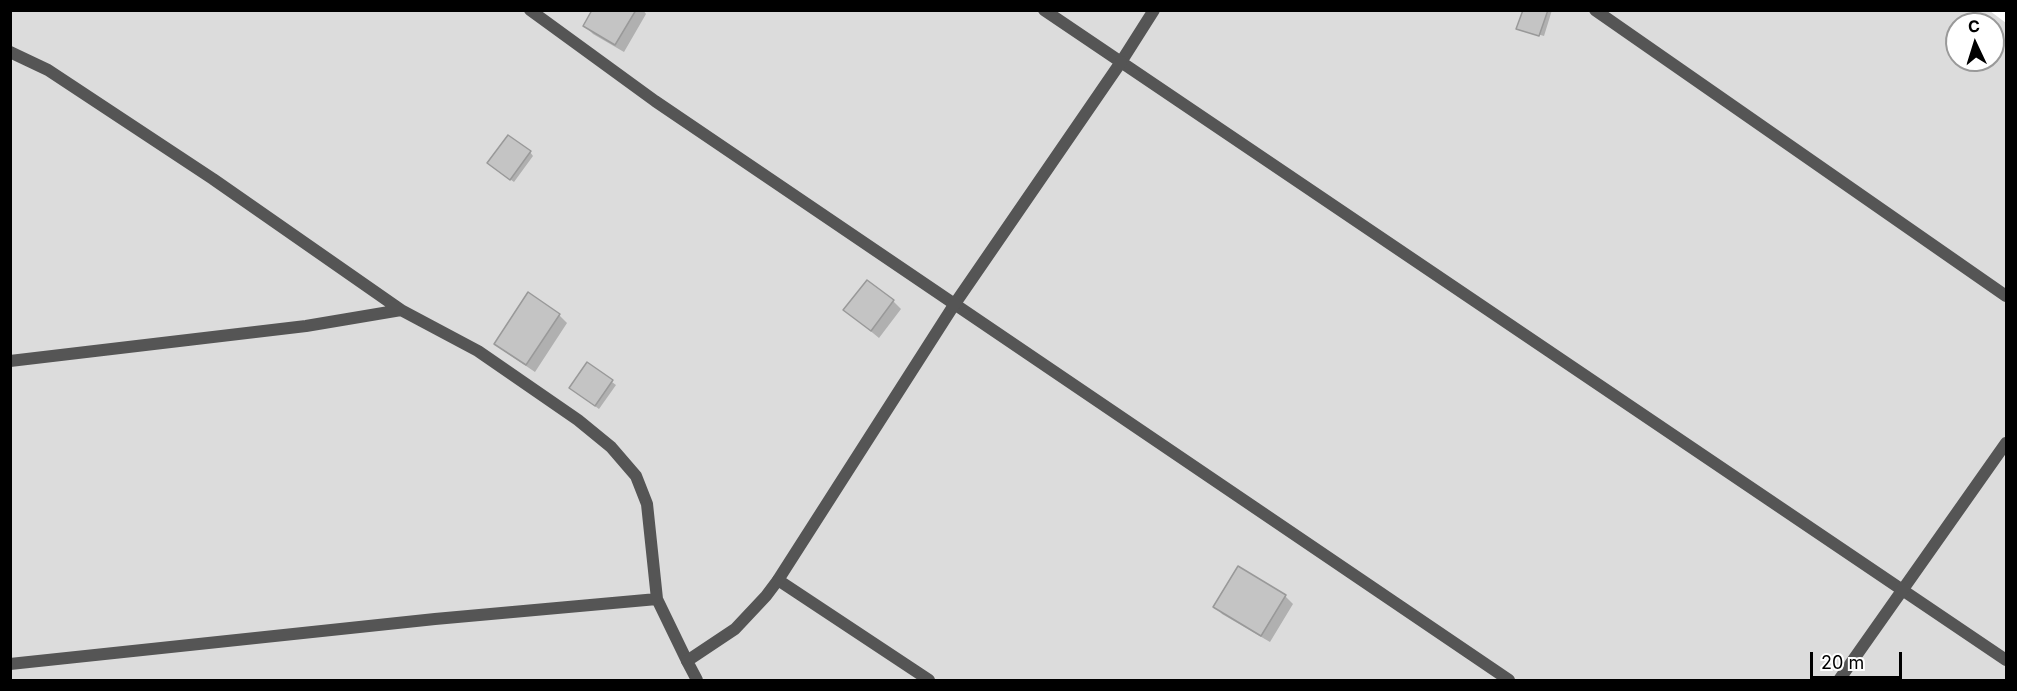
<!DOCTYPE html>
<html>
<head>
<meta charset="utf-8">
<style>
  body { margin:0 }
  #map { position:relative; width:2017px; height:691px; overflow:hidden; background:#fff; font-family:Inter,sans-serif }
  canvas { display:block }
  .frame { position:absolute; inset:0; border:12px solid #000; pointer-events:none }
  .north { position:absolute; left:1945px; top:12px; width:60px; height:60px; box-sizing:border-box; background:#fff; border:2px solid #999; border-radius:50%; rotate:356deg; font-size:16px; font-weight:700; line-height:24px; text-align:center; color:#000 }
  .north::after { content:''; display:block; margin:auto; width:21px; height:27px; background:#000; clip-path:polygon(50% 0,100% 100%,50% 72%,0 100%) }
  .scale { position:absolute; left:1810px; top:652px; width:92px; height:27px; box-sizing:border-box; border:3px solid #000; border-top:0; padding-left:8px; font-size:18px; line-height:21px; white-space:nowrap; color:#000; -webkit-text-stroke:4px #fff; paint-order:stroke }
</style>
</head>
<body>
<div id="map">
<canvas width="2017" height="691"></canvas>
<div class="frame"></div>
<div class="north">С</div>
<div class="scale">20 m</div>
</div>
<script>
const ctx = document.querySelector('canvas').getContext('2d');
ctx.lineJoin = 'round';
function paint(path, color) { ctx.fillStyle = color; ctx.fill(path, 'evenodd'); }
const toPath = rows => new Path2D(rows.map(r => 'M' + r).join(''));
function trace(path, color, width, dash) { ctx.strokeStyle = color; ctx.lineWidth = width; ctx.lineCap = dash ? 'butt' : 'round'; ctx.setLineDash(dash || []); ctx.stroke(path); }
paint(toPath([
  [10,11,1990,11,2006,23,2006,680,11,680],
  [1957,24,1993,24,1993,60,1957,60]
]), '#dcdcdc');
paint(toPath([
  [594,10,643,10,646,14,624,52,593,34,585,26],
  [1524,10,1552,10,1544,36,1520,29,1520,31,1518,29],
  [530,152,533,156,514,182,493,167],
  [893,301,901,309,879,338,845,310],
  [559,315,567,323,535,372,504,351,496,344],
  [587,364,616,385,599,409,574,391],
  [1285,596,1293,604,1270,642,1222,614,1215,606]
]), '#0003');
const building = toPath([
  [592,10,636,10,615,45,583,26,592,10],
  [1523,10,1548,10,1539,36,1516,29,1523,10],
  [508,135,531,151,510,180,487,163,508,135],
  [867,280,894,300,871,331,843,310,867,280],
  [528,292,560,314,526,365,494,344,528,292],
  [587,362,613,380,595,406,569,388,587,362],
  [1238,566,1286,595,1261,636,1213,607,1238,566]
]);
paint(building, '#c4c4c4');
trace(building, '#999', 1.5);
trace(toPath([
  [530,10,655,101,1509,680],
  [1044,10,2006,660],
  [1595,10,2006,296],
  [10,52,48,70,213,179,401,310,478,351,578,420,611,447,636,476,647,504,657,599,687,661],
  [1121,62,1154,10],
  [10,361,306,326,401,310],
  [778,580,929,680],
  [10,664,435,619,657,599]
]), '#555', 12);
trace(toPath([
  [697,680,687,661,735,629,766,596,778,580,954,305,1121,62],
  [1839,680,2006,443]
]), '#555', 12);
</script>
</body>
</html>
